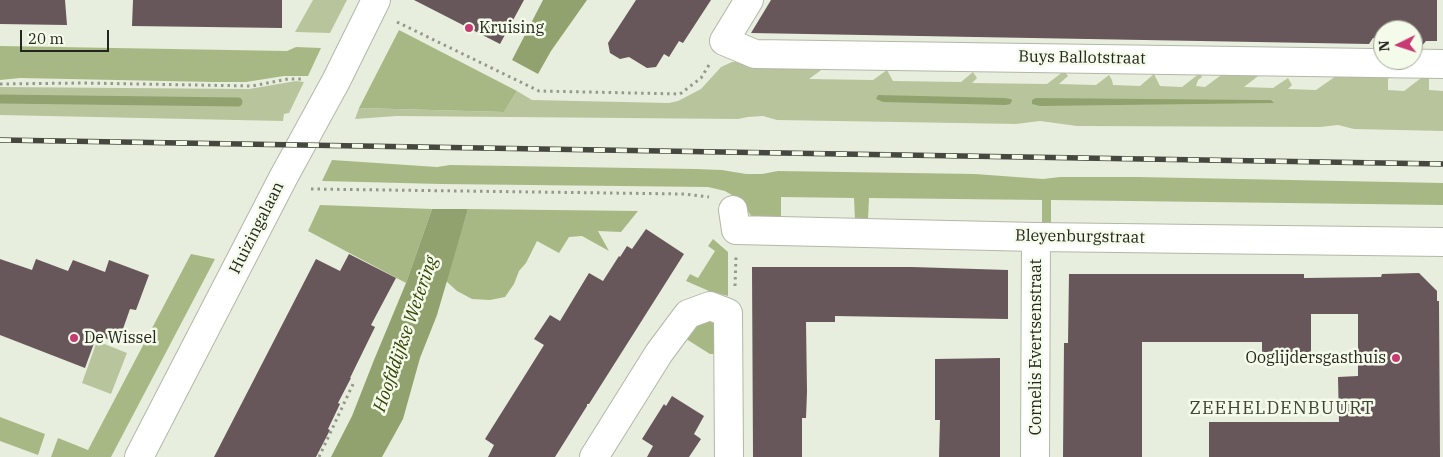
<!DOCTYPE html>
<html>
<head>
<meta charset="utf-8">
<style>
  body { margin:0 }
  #map { position:relative; width:1443px; height:457px; overflow:hidden; background:#e8eedd; font-family:"IBM Plex Serif",serif }
  canvas { display:block }
  .north { position:absolute; left:1373px; top:20px; width:50px; height:50px; box-sizing:border-box; background:#f5fbea; border:1px solid #a1a598; border-radius:50%; rotate:266deg; font-size:14px; font-weight:700; line-height:20px; text-align:center; color:#23251e }
  .north::after { content:''; display:block; margin:auto; width:18px; height:22px; background:#c63b71; clip-path:polygon(50% 0,100% 100%,50% 72%,0 100%) }
  .scale { position:absolute; left:20px; top:30px; width:89px; height:22px; box-sizing:border-box; border:2px solid #23251e; border-top:0; padding-left:6px; font-size:15px; line-height:18px; white-space:nowrap; color:#23251e; -webkit-text-stroke:4px #f5fbea; paint-order:stroke }
</style>
</head>
<body>
<div id="map">
<canvas width="1443" height="457"></canvas>
<div class="north">N</div>
<div class="scale">20 m</div>
</div>
<script>
const ctx = document.querySelector('canvas').getContext('2d');
ctx.lineJoin = 'round';
function paint(path, color) { ctx.fillStyle = color; ctx.fill(path, 'evenodd'); }
const toPath = rows => new Path2D(rows.map(r => 'M' + r).join(''));
function trace(path, color, width, dash) { ctx.strokeStyle = color; ctx.lineWidth = width; ctx.lineCap = dash ? 'butt' : 'round'; ctx.setLineDash(dash || []); ctx.stroke(path); }
function write(font, color, halo, rows, align = 'center') {
  ctx.font = font + ' "IBM Plex Serif",serif'; ctx.lineWidth = 5; ctx.setLineDash([]); ctx.textBaseline = 'middle'; ctx.strokeStyle = halo; ctx.fillStyle = color; for (const [text, x, y, turn = 0] of rows) {
    ctx.save(); ctx.translate(x, y); ctx.rotate((+turn || 0) * Math.PI / 180); ctx.textAlign = isNaN(turn) ? turn : align; if (halo) ctx.strokeText(text, 0, 0); ctx.fillText(text, 0, 0); ctx.restore();
  }
}
paint(toPath([
  [313,0,347,0,330,33,295,32],
  [835,60,809,79,873,80,887,70,893,81,961,82,973,72,977,78,972,83,1047,84,1064,71,1068,76,1059,84,1096,85,1109,75,1112,80,1113,85,1140,86,1154,74,1160,86,1182,87,1200,73,1202,77,1198,80,1196,86,1205,87,1232,67,1270,67,1244,87,1273,88,1288,78,1292,85,1288,89,1316,90,1346,69,1394,75,1388,79,1388,90,1404,91,1429,72,1429,90,1443,91,1443,131,1354,129,1338,125,1320,127,1077,126,1040,121,1016,124,777,120,763,116,748,117,738,119,397,116,355,119,359,108,504,112,517,91,532,100,669,103,678,101,701,89,721,67,732,62],
  [296,81,304,82,289,113,284,114,283,121,0,115,0,87,249,89],
  [97,341,127,353,111,394,82,383]
]), '#b8c59c');
paint(toPath([
  [399,30,517,91,504,112,359,108],
  [0,46,287,51,296,47,321,48,308,76,284,76,246,82,213,82,20,78,0,80],
  [332,160,437,167,450,165,696,169,722,170,746,174,762,174,778,171,975,174,1043,179,1060,177,1138,177,1443,183,1443,205,1051,200,1051,227,1042,227,1042,200,869,198,868,220,855,221,854,198,781,197,781,221,753,218,737,198,725,191,708,187,441,184,322,181],
  [320,205,432,209,406,283,308,231],
  [468,209,638,211,621,232,598,231,609,251,582,236,569,237,559,253,537,241,526,263,519,271,514,284,505,297,490,300,472,299,457,291,446,281],
  [713,239,728,252,728,296,709,291,686,281,690,274,698,278,715,251,708,246],
  [191,254,215,259,111,457,51,457,58,438,88,450],
  [708,321,717,324,722,354,710,354,683,337,694,327],
  [0,417,45,434,38,455,0,441]
]), '#a8b884');
paint(toPath([
  [543,0,587,0,551,51,538,74,512,60],
  [878,95,1004,98,1011,99,1012,101,1010,104,1006,105,883,102,876,99],
  [1036,98,1262,100,1271,100,1274,103,1040,106,1032,104,1032,100],
  [432,209,468,209,437,315,420,358,403,419,382,457,331,457,352,416,374,360,406,283]
]), '#92a26e');
trace(toPath([
  [0,99,238,102]
]), '#92a26e', 9);
paint(toPath([
  [0,0,65,0,67,25,0,24],
  [133,0,282,0,282,28,132,26],
  [414,0,524,0,500,44],
  [636,0,711,0,683,43,679,41,669,57,664,54,656,67,647,68,629,57,620,59,610,53,608,43],
  [771,0,1437,0,1437,41,1426,41,1420,48,1416,48,1413,43,1413,30,1383,30,1383,39,1373,38,1369,44,751,33],
  [646,229,684,254,589,404,587,404,587,406,555,457,488,457,494,445,485,439,544,345,534,339,550,315,560,321,589,273,603,281,619,256,620,257,627,246,632,249],
  [349,254,396,278,371,325,375,327,350,378,351,378,338,403,340,404,328,429,330,430,316,457,214,457,316,259,340,271],
  [0,259,32,270,36,259,68,271,73,260,105,272,109,260,149,275,136,310,130,309,118,343,97,335,85,368,0,335],
  [752,267,912,267,1008,270,1008,319,835,316,835,322,806,322,807,392,806,418,802,418,802,457,753,457],
  [1419,273,1437,291,1437,301,1439,301,1440,457,1209,457,1209,422,1339,422,1338,377,1358,376,1358,314,1311,314,1311,352,1262,352,1262,342,1142,342,1142,457,1063,457,1064,343,1068,343,1069,274,1304,274,1304,278,1381,277,1382,274],
  [1000,358,1000,457,939,457,940,420,935,420,935,359],
  [672,396,704,416,694,434,701,439,689,457,647,457,653,446,642,439,664,404,666,406]
]), '#67565a');
const minor = toPath([
  [749,0,724,41,755,54,1443,64],
  [733,210,736,230,1036,237,1443,242],
  [139,457,283,178,336,81,376,0],
  [594,457,659,353,688,314,710,306,728,313,729,457],
  [1035,457,1036,237]
]);
trace(minor, '#b2b7a7', 30);
trace(toPath([
  [397,22,539,91,680,94,701,78,709,65],
  [0,84,83,83,252,86,288,79,303,79],
  [311,189,684,194,709,197],
  [735,286,736,257],
  [319,457,354,382]
]), '#95998c', 3, [2.5, 4]);
trace(minor, '#fff', 28);
const rail = toPath([
  [0,140,1443,164]
]);
trace(rail, '#45483f', 5.5);
trace(rail, '#f5fbea', 4, [11]);
for (const [x, y, r, color] of [
  [469,28,5,"#c63b71"],
  [74,338,5,"#c63b71"],
  [1396,358,5,"#c63b71"]
]) { const dot = new Path2D(); dot.arc(x, y, r, 0, 2 * Math.PI); ctx.fillStyle = color; ctx.fill(dot); trace(dot, '#f5fbea', 2); }
write('16px', '#23251e', '#f5fbea', [
  ["Kruising",479,28],
  ["De Wissel",84,338],
  ["Ooglijdersgasthuis",1386,358,"right"]
], 'left');
write('16px', '#23251e', '#f5fbea', [
  ["Buys Ballotstraat",1082,58,1],
  ["Huizingalaan",257,228,-63],
  ["Bleyenburgstraat",1080,237,1],
  ["Cornelis Evertsenstraat",1036,347,-90]
]);
write('italic 18px', '#354305', '#f5fbea', [
  ["Hoofddijkse Wetering",406,334,-71]
]);
ctx.letterSpacing = '1px';
write('18px', '#3f4336', '#f5fbea', [
  ["ZEEHELDENBUURT",1282,409]
]);
ctx.letterSpacing = '0px';
</script>
</body>
</html>
